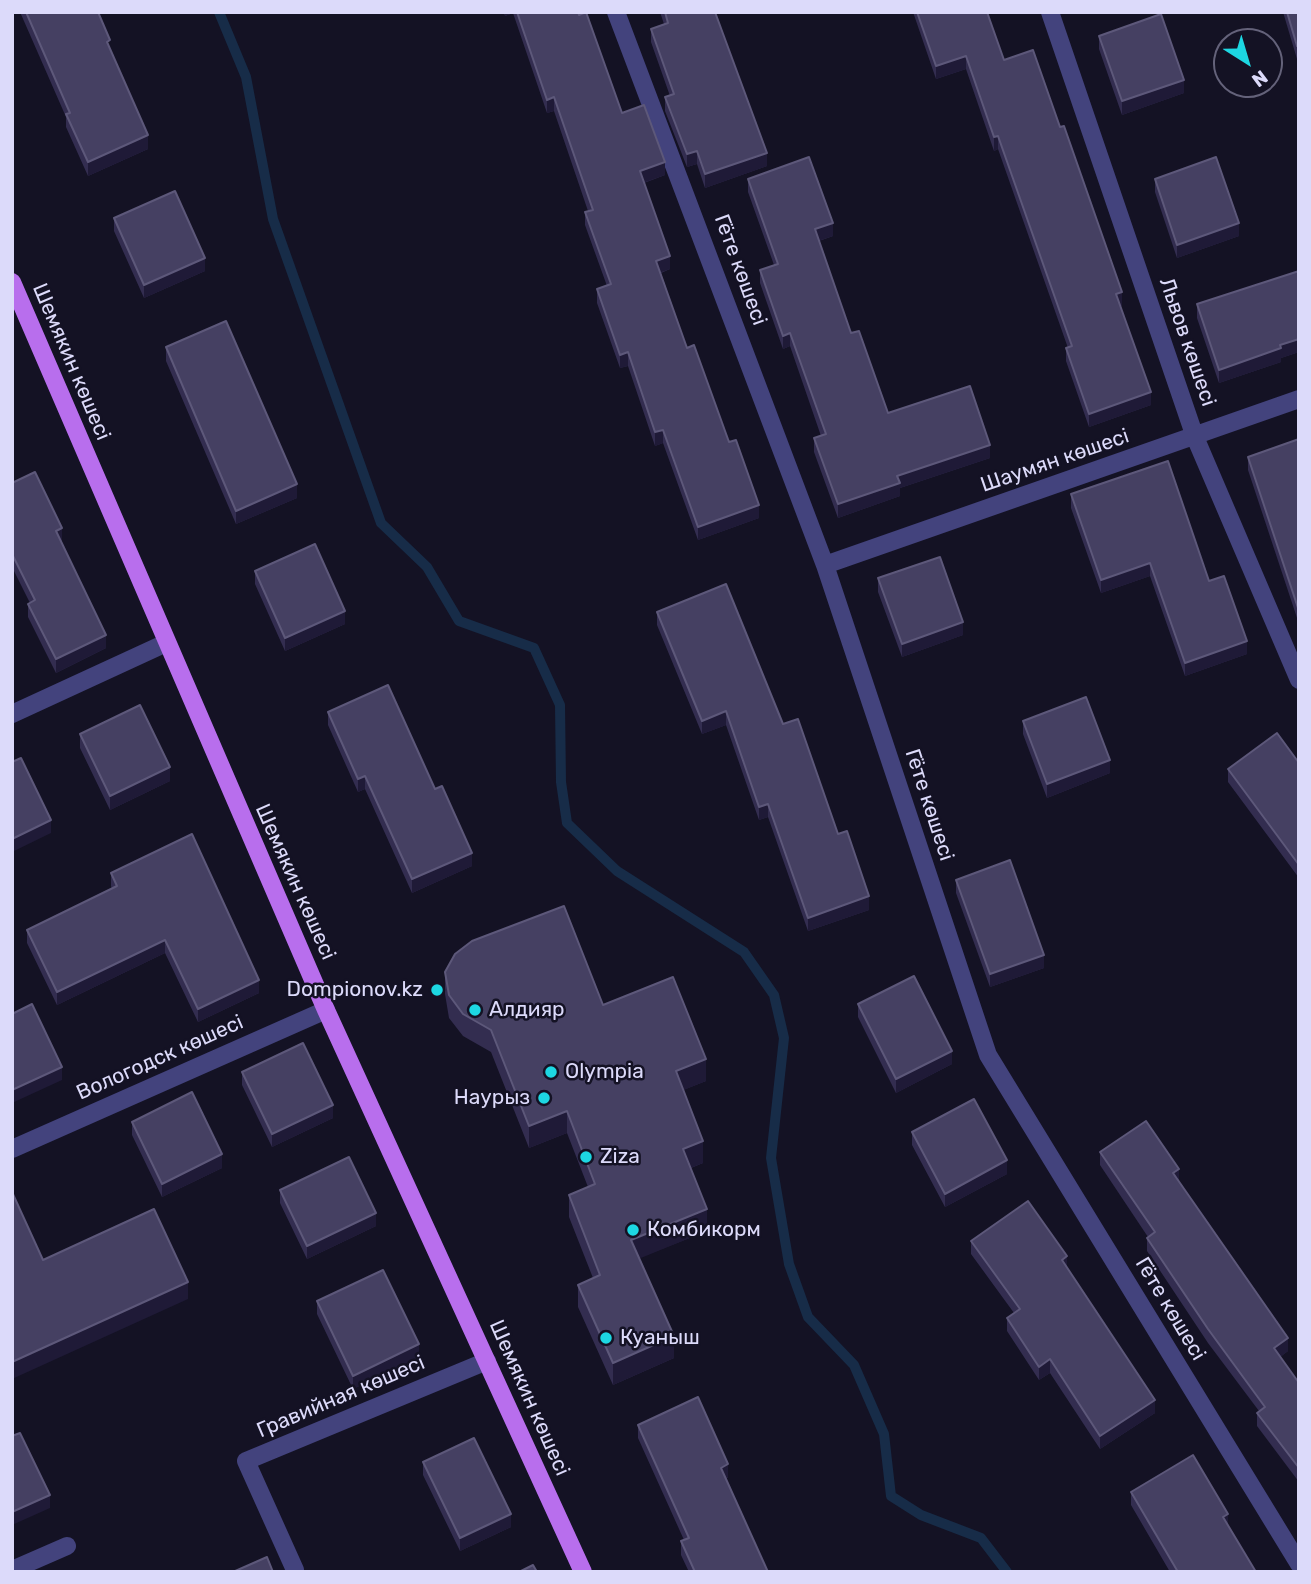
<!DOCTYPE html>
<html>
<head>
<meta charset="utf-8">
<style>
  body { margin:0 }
  #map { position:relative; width:1311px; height:1584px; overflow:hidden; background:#141224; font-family:Rubik,sans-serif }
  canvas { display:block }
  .frame { position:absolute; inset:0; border:14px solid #dcdafa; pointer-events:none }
  .north { position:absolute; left:1213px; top:28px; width:70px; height:70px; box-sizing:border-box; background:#141224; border:2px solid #64627a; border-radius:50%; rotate:143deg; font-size:19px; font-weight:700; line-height:28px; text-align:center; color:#dcdafa }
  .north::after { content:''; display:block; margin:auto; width:24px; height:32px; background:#1dd7e2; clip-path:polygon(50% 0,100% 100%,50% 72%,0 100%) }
</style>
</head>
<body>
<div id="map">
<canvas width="1311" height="1584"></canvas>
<div class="frame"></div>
<div class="north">N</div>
</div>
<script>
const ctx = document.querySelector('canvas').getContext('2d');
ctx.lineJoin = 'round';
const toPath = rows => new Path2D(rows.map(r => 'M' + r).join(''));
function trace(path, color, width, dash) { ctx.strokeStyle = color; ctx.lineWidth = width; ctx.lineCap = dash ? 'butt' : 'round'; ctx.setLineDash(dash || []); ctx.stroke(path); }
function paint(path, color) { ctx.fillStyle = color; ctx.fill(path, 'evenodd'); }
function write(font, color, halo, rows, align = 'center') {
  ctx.font = font + ' Rubik,sans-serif'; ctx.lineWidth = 5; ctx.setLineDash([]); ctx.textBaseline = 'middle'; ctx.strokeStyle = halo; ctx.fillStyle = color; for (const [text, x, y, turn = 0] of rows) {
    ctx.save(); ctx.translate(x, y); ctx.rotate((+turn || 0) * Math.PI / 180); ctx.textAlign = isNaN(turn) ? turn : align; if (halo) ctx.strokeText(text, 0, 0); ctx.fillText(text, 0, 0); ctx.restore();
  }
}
trace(toPath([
  [219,12,246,77,273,219,381,523,427,567,459,621,534,648,560,705,561,782,567,823,617,871,744,952,774,995,784,1038,771,1158,789,1264,808,1317,854,1365,884,1434,891,1496,921,1515,981,1538,1007,1572]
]), '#172c48', 10);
trace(toPath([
  [616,12,825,565,988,1055,1299,1564],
  [1050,12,1195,437,1299,680],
  [825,565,1299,399],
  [12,714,166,643],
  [12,1149,326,1010],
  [12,1570,67,1546],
  [295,1570,246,1461,487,1361]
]), '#43437d', 18);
trace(toPath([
  [12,282,326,1010,583,1572]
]), '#b86eed', 18);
paint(toPath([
  [20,12,98,12,110,50,148,149,88,176,66,127,66,117],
  [504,12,578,12,622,113,665,175,644,183,670,269,661,273,687,348,729,442,759,518,698,540,663,443,655,446,628,366,620,368,597,303,597,289,607,286,585,225,585,212,588,211,554,111,547,113,513,13,505,16],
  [660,12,715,12,767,166,705,188,697,164,687,167,665,111,665,97,670,96,651,42,651,29,664,24],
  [913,12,987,12,1004,60,1122,306,1120,306,1151,405,1089,427,1066,361,1066,348,1068,348,998,149,994,151,966,69,936,79],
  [1283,12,1299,12,1297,59],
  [1099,36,1184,93,1122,115,1099,49],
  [748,179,833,236,819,241,851,333,888,413,990,458,900,488,900,496,838,518,814,452,814,438,821,436,790,346,783,349,760,283,760,270,774,265,748,192],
  [1155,179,1239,236,1177,258,1155,192],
  [114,218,205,271,144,298,114,231],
  [1299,271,1299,352,1281,358,1281,362,1219,383,1197,318,1197,304],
  [166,347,297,498,236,524,166,361],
  [1299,439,1299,624,1248,470,1248,457],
  [12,483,62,541,61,542,106,648,56,673,28,617,28,604,30,603,12,567],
  [1071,494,1209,581,1247,654,1185,676,1150,576,1101,593,1071,508],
  [255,571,345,624,285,651,255,584],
  [878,578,963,635,902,657,878,592],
  [657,612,783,724,838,834,869,910,808,931,768,817,759,820,726,725,702,734,657,625],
  [328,712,435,789,472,866,412,893,365,789,358,792,328,725],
  [1023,721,1110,773,1047,798,1023,734],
  [80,734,170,781,110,810,80,748],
  [1299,763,1299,878,1228,782,1228,769],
  [111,873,259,993,198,1022,165,953,57,1005,27,943,27,930,112,889,111,886],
  [956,880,1044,968,990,987,956,893],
  [445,972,603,1005,706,1081,683,1090,703,1163,691,1168,707,1231,639,1258,674,1358,613,1385,578,1307,578,1285,593,1278,569,1217,569,1195,588,1187,567,1133,529,1148,491,1052,463,1036,449,1018,445,994],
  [858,1004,952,1064,896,1093,858,1017],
  [242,1072,333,1118,272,1147,242,1085],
  [132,1122,222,1168,162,1197,132,1135],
  [912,1132,1007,1174,945,1207,912,1145],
  [1100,1152,1179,1181,1288,1351,1280,1357,1299,1383,1299,1482,1257,1426,1257,1413,1259,1411,1208,1343,1147,1251,1147,1238,1148,1237,1100,1165],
  [280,1190,376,1226,307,1259,280,1203],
  [971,1241,1067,1267,1155,1413,1100,1449,1050,1373,1039,1380,1007,1331,1007,1318,1014,1313,971,1254],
  [317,1301,419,1357,353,1389,317,1314],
  [638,1425,728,1477,726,1479,768,1572,689,1572,681,1555,681,1541,684,1540,638,1438],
  [423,1462,511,1527,460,1551,423,1475],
  [1131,1492,1228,1526,1256,1572,1170,1572,1131,1505]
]), '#332d50');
paint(toPath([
  [505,12,513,12,513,13,505,16],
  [1299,45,1299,58,1297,59,1297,46],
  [966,56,966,69,936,79,936,66],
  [1184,80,1184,93,1122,115,1122,101],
  [554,97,554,111,547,113,547,100],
  [148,135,148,149,88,176,88,162],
  [998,136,998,149,994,151,994,137],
  [697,151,697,164,687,167,687,154],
  [767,153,767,166,705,188,705,174],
  [665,162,665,175,640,184,640,171],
  [833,223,833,236,815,242,815,229],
  [1239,223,1239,236,1177,258,1177,245],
  [670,256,670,269,656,274,656,261],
  [205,258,205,271,144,298,144,285],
  [1122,292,1122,306,1116,308,1116,294],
  [790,333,790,346,783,349,783,336],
  [1299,339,1299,352,1281,358,1281,362,1219,383,1219,370,1280,345],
  [628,352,628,366,620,368,620,355],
  [1151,392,1151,405,1089,427,1089,414],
  [663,430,663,443,655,446,655,432],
  [990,445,990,458,900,488,900,496,838,518,838,504,897,476],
  [297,484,297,498,236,524,236,511],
  [759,505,759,518,698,540,698,527],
  [62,528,62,541,56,544,56,531],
  [1150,563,1150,576,1101,593,1101,580],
  [345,611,345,624,285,651,285,638],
  [963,622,963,635,902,657,902,644],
  [106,635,106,648,56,673,56,659],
  [1247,641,1247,654,1185,676,1185,663],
  [726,711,726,725,702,734,702,721],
  [1110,760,1110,773,1047,798,1047,784],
  [170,767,170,781,110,810,110,796],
  [365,776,365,789,358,792,358,779],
  [768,804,768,817,759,820,759,807],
  [51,820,51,833,12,852,12,839],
  [472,853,472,866,412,893,412,879],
  [869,896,869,910,808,931,808,918],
  [165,940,165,953,57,1005,57,992],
  [1044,955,1044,968,990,987,990,974],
  [259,980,259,993,198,1022,198,1009],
  [952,1051,952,1064,896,1093,896,1079],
  [706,1059,706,1081,676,1093,676,1071],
  [62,1067,62,1080,12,1103,12,1090],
  [333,1105,333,1118,272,1147,272,1134],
  [567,1111,567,1133,529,1148,529,1126],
  [703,1141,703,1163,683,1171,683,1149],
  [222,1154,222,1168,162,1197,162,1184],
  [1007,1160,1007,1174,945,1207,945,1194],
  [1179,1169,1179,1182,1173,1173],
  [707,1209,707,1231,631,1262,631,1240],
  [376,1213,376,1226,307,1259,307,1246],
  [1067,1256,1067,1269,1062,1260],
  [188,1282,188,1299,12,1379,12,1362],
  [674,1336,674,1358,613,1385,613,1363],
  [1288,1338,1288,1351,1274,1362,1274,1348],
  [419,1344,419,1357,353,1389,353,1376],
  [1050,1359,1050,1373,1039,1380,1039,1367],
  [1155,1400,1155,1413,1100,1449,1100,1436],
  [728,1464,728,1477,721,1481,721,1468],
  [50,1495,50,1508,12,1525,12,1512],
  [511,1514,511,1527,460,1551,460,1538],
  [1228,1514,1228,1527,1223,1517]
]), '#1f1a37');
const building = toPath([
  [26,12,98,12,110,40,107,42,148,135,88,162,66,114,70,113,26,12],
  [517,12,578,12,579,15,586,12,622,113,644,105,665,162,640,171,670,256,656,261,687,348,694,345,729,442,736,440,759,505,698,527,663,430,655,432,628,352,620,355,597,289,611,284,585,212,593,210,554,97,547,100,517,12],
  [665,12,715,12,767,153,705,174,697,151,687,154,665,97,674,94,651,29,668,23,665,12],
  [917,12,987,12,1004,60,1033,50,1060,127,1064,126,1122,292,1116,294,1151,392,1089,414,1066,348,1072,346,998,136,994,137,966,56,936,66,917,12],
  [1287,12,1299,12,1299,45,1297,46,1287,12],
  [1161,14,1184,80,1122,101,1099,36,1161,14],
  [809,157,833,223,815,229,851,333,859,331,888,413,970,386,990,445,897,476,900,483,838,504,814,438,826,434,790,333,783,336,760,270,778,264,748,179,809,157],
  [1216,157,1239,223,1177,245,1155,179,1216,157],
  [175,191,205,258,144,285,114,218,175,191],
  [1299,271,1299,339,1280,345,1281,348,1219,370,1197,304,1299,271],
  [226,321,297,484,236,511,166,347,226,321],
  [1299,439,1299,611,1248,457,1299,439],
  [1168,461,1209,581,1224,576,1247,641,1185,663,1150,563,1101,580,1071,494,1168,461],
  [35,472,62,528,56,531,106,635,56,659,28,604,35,600,12,554,12,483,35,472],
  [315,544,345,611,285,638,255,571,315,544],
  [940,557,963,622,902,644,878,578,940,557],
  [726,584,783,724,798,719,838,834,847,831,869,896,808,918,768,804,759,807,726,711,702,721,657,612,726,584],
  [388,685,435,789,442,786,472,853,412,879,365,776,358,779,328,712,388,685],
  [1086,697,1110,760,1047,784,1023,721,1086,697],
  [140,705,170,767,110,796,80,734,140,705],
  [1277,733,1299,763,1299,865,1228,769,1277,733],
  [21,758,51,820,12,839,12,762,21,758],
  [192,834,259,980,198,1009,165,940,57,992,27,930,117,886,111,873,192,834],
  [1010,860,1044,955,990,974,956,880,1010,860],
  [564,906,603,1005,673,977,706,1059,676,1071,703,1141,683,1149,707,1209,631,1240,674,1336,613,1363,578,1285,600,1275,569,1195,595,1184,567,1111,529,1126,491,1030,463,1014,449,995,445,972,455,954,472,941,564,906],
  [914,976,952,1051,896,1079,858,1004,914,976],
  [32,1004,62,1067,12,1090,12,1014,32,1004],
  [303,1043,333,1105,272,1134,242,1072,303,1043],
  [192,1092,222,1154,162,1184,132,1122,192,1092],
  [974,1099,1007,1160,945,1194,912,1132,974,1099],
  [1146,1121,1179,1169,1173,1173,1288,1338,1274,1348,1299,1383,1299,1468,1257,1413,1265,1407,1208,1329,1147,1238,1155,1232,1100,1152,1146,1121],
  [349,1157,376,1213,307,1246,280,1190,349,1157],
  [12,1192,43,1260,154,1209,188,1282,12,1362,12,1192],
  [1028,1201,1067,1256,1062,1260,1155,1400,1100,1436,1050,1359,1039,1367,1007,1318,1020,1309,971,1241,1028,1201],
  [383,1270,419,1344,353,1376,317,1301,383,1270],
  [698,1397,728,1464,721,1468,768,1572,695,1572,681,1541,689,1538,638,1425,698,1397],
  [20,1433,50,1495,12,1512,12,1436,20,1433],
  [474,1438,511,1514,460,1538,423,1462,474,1438],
  [1193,1455,1228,1514,1223,1517,1256,1572,1178,1572,1131,1492,1193,1455],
  [267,1557,273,1572,233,1572,267,1557],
  [533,1565,537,1572,519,1572,533,1565]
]);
paint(building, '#454062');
trace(building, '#5d587a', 2);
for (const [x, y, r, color] of [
  [437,990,7,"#1dd7e2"],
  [475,1010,7,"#1dd7e2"],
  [551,1072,7,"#1dd7e2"],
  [544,1098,7,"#1dd7e2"],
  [586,1157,7,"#1dd7e2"],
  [633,1230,7,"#1dd7e2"],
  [606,1338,7,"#1dd7e2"]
]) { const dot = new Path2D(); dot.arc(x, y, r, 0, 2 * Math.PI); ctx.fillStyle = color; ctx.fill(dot); trace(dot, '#141224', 2.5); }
write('21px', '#dcdafa', '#141224', [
  ["Гёте көшесі",740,270,70],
  ["Львов көшесі",1187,342,71],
  ["Шемякин көшесі",71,362,67],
  ["Шаумян көшесі",1055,461,-19],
  ["Гёте көшесі",929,805,72],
  ["Шемякин көшесі",295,882,66],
  ["Вологодск көшесі",160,1058,-24],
  ["Гёте көшесі",1170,1309,59],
  ["Гравийная көшесі",341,1397,-23],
  ["Шемякин көшесі",529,1398,66]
]);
write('21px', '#dcdafa', '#141224', [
  ["Dompionov.kz",423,990,"right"],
  ["Алдияр",489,1010],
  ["Olympia",565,1072],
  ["Наурыз",530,1098,"right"],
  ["Ziza",600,1157],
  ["Комбикорм",647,1230],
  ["Куаныш",620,1338]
], 'left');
</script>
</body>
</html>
